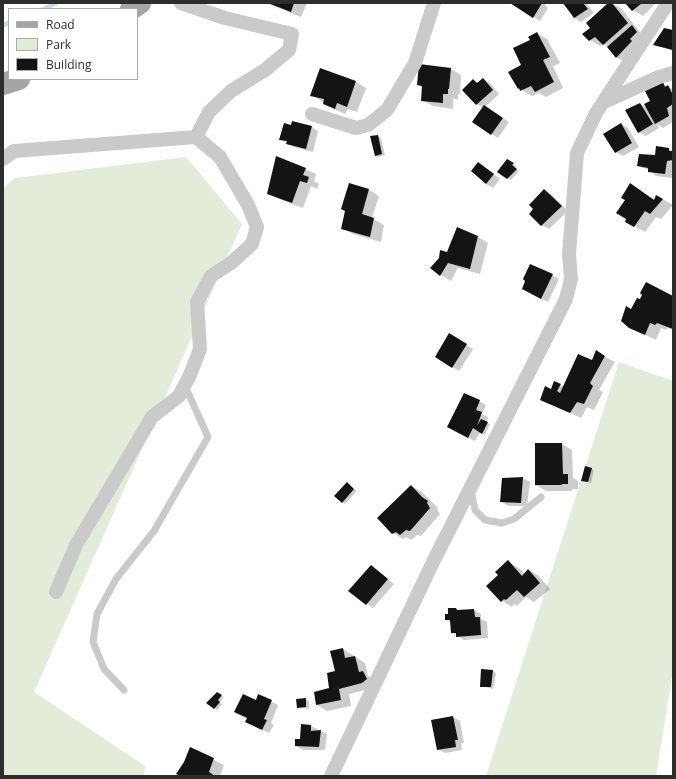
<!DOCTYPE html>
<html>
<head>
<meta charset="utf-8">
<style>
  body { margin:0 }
  #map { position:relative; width:676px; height:779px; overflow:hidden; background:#fff; font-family:"Open Sans",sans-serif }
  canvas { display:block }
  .frame { position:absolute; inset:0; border:4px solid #2d2d2d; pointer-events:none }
  .legend { position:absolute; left:8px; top:8px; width:130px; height:72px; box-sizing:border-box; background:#fff; border:1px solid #ababab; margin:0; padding:5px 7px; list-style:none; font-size:12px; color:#2d2d2d }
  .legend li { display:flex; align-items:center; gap:8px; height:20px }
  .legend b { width:20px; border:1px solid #ababab }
</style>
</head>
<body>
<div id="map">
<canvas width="676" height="779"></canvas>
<div class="frame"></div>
<ul class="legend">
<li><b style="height:5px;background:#a5a5a5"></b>Road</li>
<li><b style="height:11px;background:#e2ecd9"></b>Park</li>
<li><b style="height:11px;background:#141414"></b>Building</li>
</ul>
</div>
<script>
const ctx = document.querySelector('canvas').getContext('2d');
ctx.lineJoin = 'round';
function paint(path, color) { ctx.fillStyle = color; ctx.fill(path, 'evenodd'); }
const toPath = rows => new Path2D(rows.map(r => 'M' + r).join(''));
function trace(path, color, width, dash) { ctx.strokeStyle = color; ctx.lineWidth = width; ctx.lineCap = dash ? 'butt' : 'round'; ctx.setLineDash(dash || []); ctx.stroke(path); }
paint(toPath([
  [186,157,242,224,34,692,145,766,144,776,3,776,3,188,15,178],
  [619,362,673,381,673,670,656,776,486,776]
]), '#e2ecd9');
paint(toPath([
  [266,3,307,3,301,17],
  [512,3,546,3,545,5,548,8,540,21],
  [565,3,589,3,587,4,594,13,581,22,574,18],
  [610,3,621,8,643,36,624,61,617,58,607,46,603,44,600,46,590,40,591,28],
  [627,3,656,3,643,16,633,10],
  [673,31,673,51,654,44],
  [537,33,547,39,560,63,553,66,563,88,546,97,539,93,532,96,518,88,523,65,531,40],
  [420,66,451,69,461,75,460,94,458,94,458,99,453,99,453,109,433,106,422,100,423,88,418,85],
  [321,69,356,82,366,88,357,112,348,109,345,114,334,109,312,95],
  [483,79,490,83,499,94,485,107,509,122,498,138,474,122,483,108,477,104,463,90,473,80,478,83],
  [662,84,673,89,673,122,663,128,657,124,659,128,646,136,639,132,640,104,647,108],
  [621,124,628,128,639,147,623,156,616,152],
  [292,126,312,127,318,131,313,152,294,147,280,139],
  [378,136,381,138,385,155,378,157,375,155],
  [669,149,673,151,672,178,656,176,649,170,638,166],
  [277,157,316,174,314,181,319,184,317,189,311,186,303,208,279,199,268,193],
  [507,160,516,166,514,168,519,171,511,180,499,171],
  [479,163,500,179,493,188,486,184],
  [350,185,369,190,379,196,372,218,384,225,381,242,353,234,342,228],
  [544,190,551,194,568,211,549,229,542,225,535,209],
  [641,191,655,200,657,196,673,205,661,219,656,217,645,232,626,221,626,200],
  [478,237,488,243,480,274,458,268,451,281,441,275,447,253],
  [552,275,559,279,548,302,530,293],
  [646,283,673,297,673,330,668,328,666,330,661,328,656,340,635,330,631,311,640,300],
  [450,335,473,349,459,371,436,357],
  [596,352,615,362,599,390,603,392,594,410,587,407,581,418,541,399,551,390,554,383,564,387,593,361],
  [479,401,486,405,482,414,488,417,487,423,490,424,485,435,480,432,475,441,455,431],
  [562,444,572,450,573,478,578,481,578,489,572,489,572,491,546,491,536,485],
  [591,469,594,470,591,483,582,480],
  [523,478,530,482,527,506,508,506,502,502,503,479],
  [350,486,357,491,345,504,342,502],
  [411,486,422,492,438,508,437,509,440,514,421,536,417,535,411,540,406,537,403,539,393,533],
  [508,562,519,568,525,574,529,570,539,576,550,589,534,602,526,597,517,606,514,604,512,607,502,601,499,575],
  [378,571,394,584,373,608,350,591],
  [456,609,460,611,474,610,481,614,481,619,487,622,488,638,464,640,452,632,451,622,446,620],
  [343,649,365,663,368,676,373,678,373,688,349,694,351,706,327,711,317,705,330,689],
  [493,671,496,673,493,689,481,686],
  [217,694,224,697,220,702,222,704,217,710,214,708],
  [259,695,278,705,271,723,274,725,269,733,253,725],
  [305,699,309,701,309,709,297,707],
  [453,717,460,721,464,743,461,743,462,750,445,753,438,749],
  [302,725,311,726,327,734,325,750,303,750,296,746,301,740],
  [190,748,224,765,220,776,182,776,185,762]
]), '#0003');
trace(toPath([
  [44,9,56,3],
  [3,25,9,23]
]), '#c4dbed', 4.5);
paint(toPath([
  [268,3,294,3,291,12],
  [510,3,542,3,533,18],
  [563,3,583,3,588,9,574,18],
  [608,3,612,3,628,23,603,45,595,37,589,41,582,34,590,28,586,23],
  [625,3,642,3,632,11],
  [632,25,637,32,630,39,632,41,616,58,607,47],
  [664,28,673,30,673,50,653,45],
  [537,32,550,57,543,60,554,82,535,92,531,86,520,91,519,88,518,89,508,72,521,65,513,48,530,40,528,37],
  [419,64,451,68,449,89,448,89,448,94,443,94,443,103,421,101,422,86,417,85],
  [320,68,356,81,347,107,337,103,335,109,323,104,324,99,310,96],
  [483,78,493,90,476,105,462,90,473,79,477,83],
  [663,82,665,87,668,85,673,95,673,104,667,108,669,116,655,124,644,104,650,101,645,91],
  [640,103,653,124,638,133,625,110],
  [484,105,503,118,491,135,472,122],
  [292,121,312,126,306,149,286,144,287,141,279,140,284,123,291,125],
  [621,123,632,143,615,153,603,134],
  [378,135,382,154,375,156,370,136],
  [656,146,669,148,669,151,673,151,673,160,667,161,665,174,648,172,648,168,637,166,639,154,655,155],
  [276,156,306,168,303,175,309,177,307,183,300,181,292,203,267,194],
  [507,159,514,163,512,165,517,169,507,179,497,172],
  [478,162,494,174,486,184,471,171],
  [349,183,369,189,362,214,374,218,370,237,341,229,345,211,341,209],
  [630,183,654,200,656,195,663,199,650,214,645,211,634,227,625,222,626,219,616,213,625,200,621,198],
  [544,189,562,206,541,226,529,214,533,209,529,205],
  [457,227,478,236,470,269,448,263,440,276,430,268,439,258,440,250,447,252],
  [530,264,553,274,541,299,522,289,525,281,523,279],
  [646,282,673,296,673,329,657,323,655,325,650,323,645,335,629,328,621,321,626,306,631,309,637,298,640,299,642,295,640,293],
  [449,333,467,344,452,368,435,357],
  [596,350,605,356,590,383,593,386,584,404,577,402,570,413,540,400,545,386,551,389,554,381,561,384,557,391,560,393,578,354,592,360],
  [464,393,480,400,476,410,482,412,477,426,481,419,488,422,482,434,473,428,468,438,447,427],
  [535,443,562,443,563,474,568,474,568,484,562,484,562,485,535,485],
  [585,466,592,468,588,482,581,481],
  [523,477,521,503,500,502,502,478],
  [347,482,354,489,342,503,334,496],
  [411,485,422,497,428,501,427,503,430,508,410,531,406,530,400,535,396,532,392,534,377,518],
  [508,560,522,576,528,569,540,583,524,597,517,590,506,600,504,599,501,602,486,586,498,575,495,572],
  [371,565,388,579,366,605,348,591],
  [448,608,456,608,457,610,474,609,475,617,480,617,481,635,456,637,456,633,451,633,450,620,445,620,445,614,448,614],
  [343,648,345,658,355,656,359,672,363,671,367,679,362,683,339,689,341,700,316,705,314,692,329,688,327,673,335,671,330,651],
  [481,669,493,670,491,687,480,687],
  [217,692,222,695,218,700,220,702,214,709,206,703],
  [243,694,256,700,258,694,272,700,264,719,267,720,262,730,245,722,247,718,234,712],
  [306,698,306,707,297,708,296,699],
  [453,716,458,740,455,740,456,747,437,750,431,720],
  [301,724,311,725,311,731,321,730,319,747,295,746,295,739,300,739],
  [190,747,214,758,209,772,215,776,181,776,176,774,184,762]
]), '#141414');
trace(toPath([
  [471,491,475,510,485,520,502,523,514,519,541,497],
  [124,690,104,669,93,642,97,614,116,579,154,531,208,437,185,386]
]), '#cacaca', 7);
trace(toPath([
  [606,101,659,77,673,73],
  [312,114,356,128,368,125,387,110,415,63,434,3],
  [3,159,14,151,196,137,209,112,231,91,265,70,289,50,292,34,225,18,181,3],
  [56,592,76,545,152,417,179,396,190,375,200,349,197,302,211,276,231,263,252,244,257,227,248,205,220,157,196,137],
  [331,776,434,560,566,299,571,279,569,254,577,153,596,113,668,3]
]), '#cacaca', 14);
trace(toPath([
  [131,9,140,3],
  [3,84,19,79]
]), '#a5a5a5', 22);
</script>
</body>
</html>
